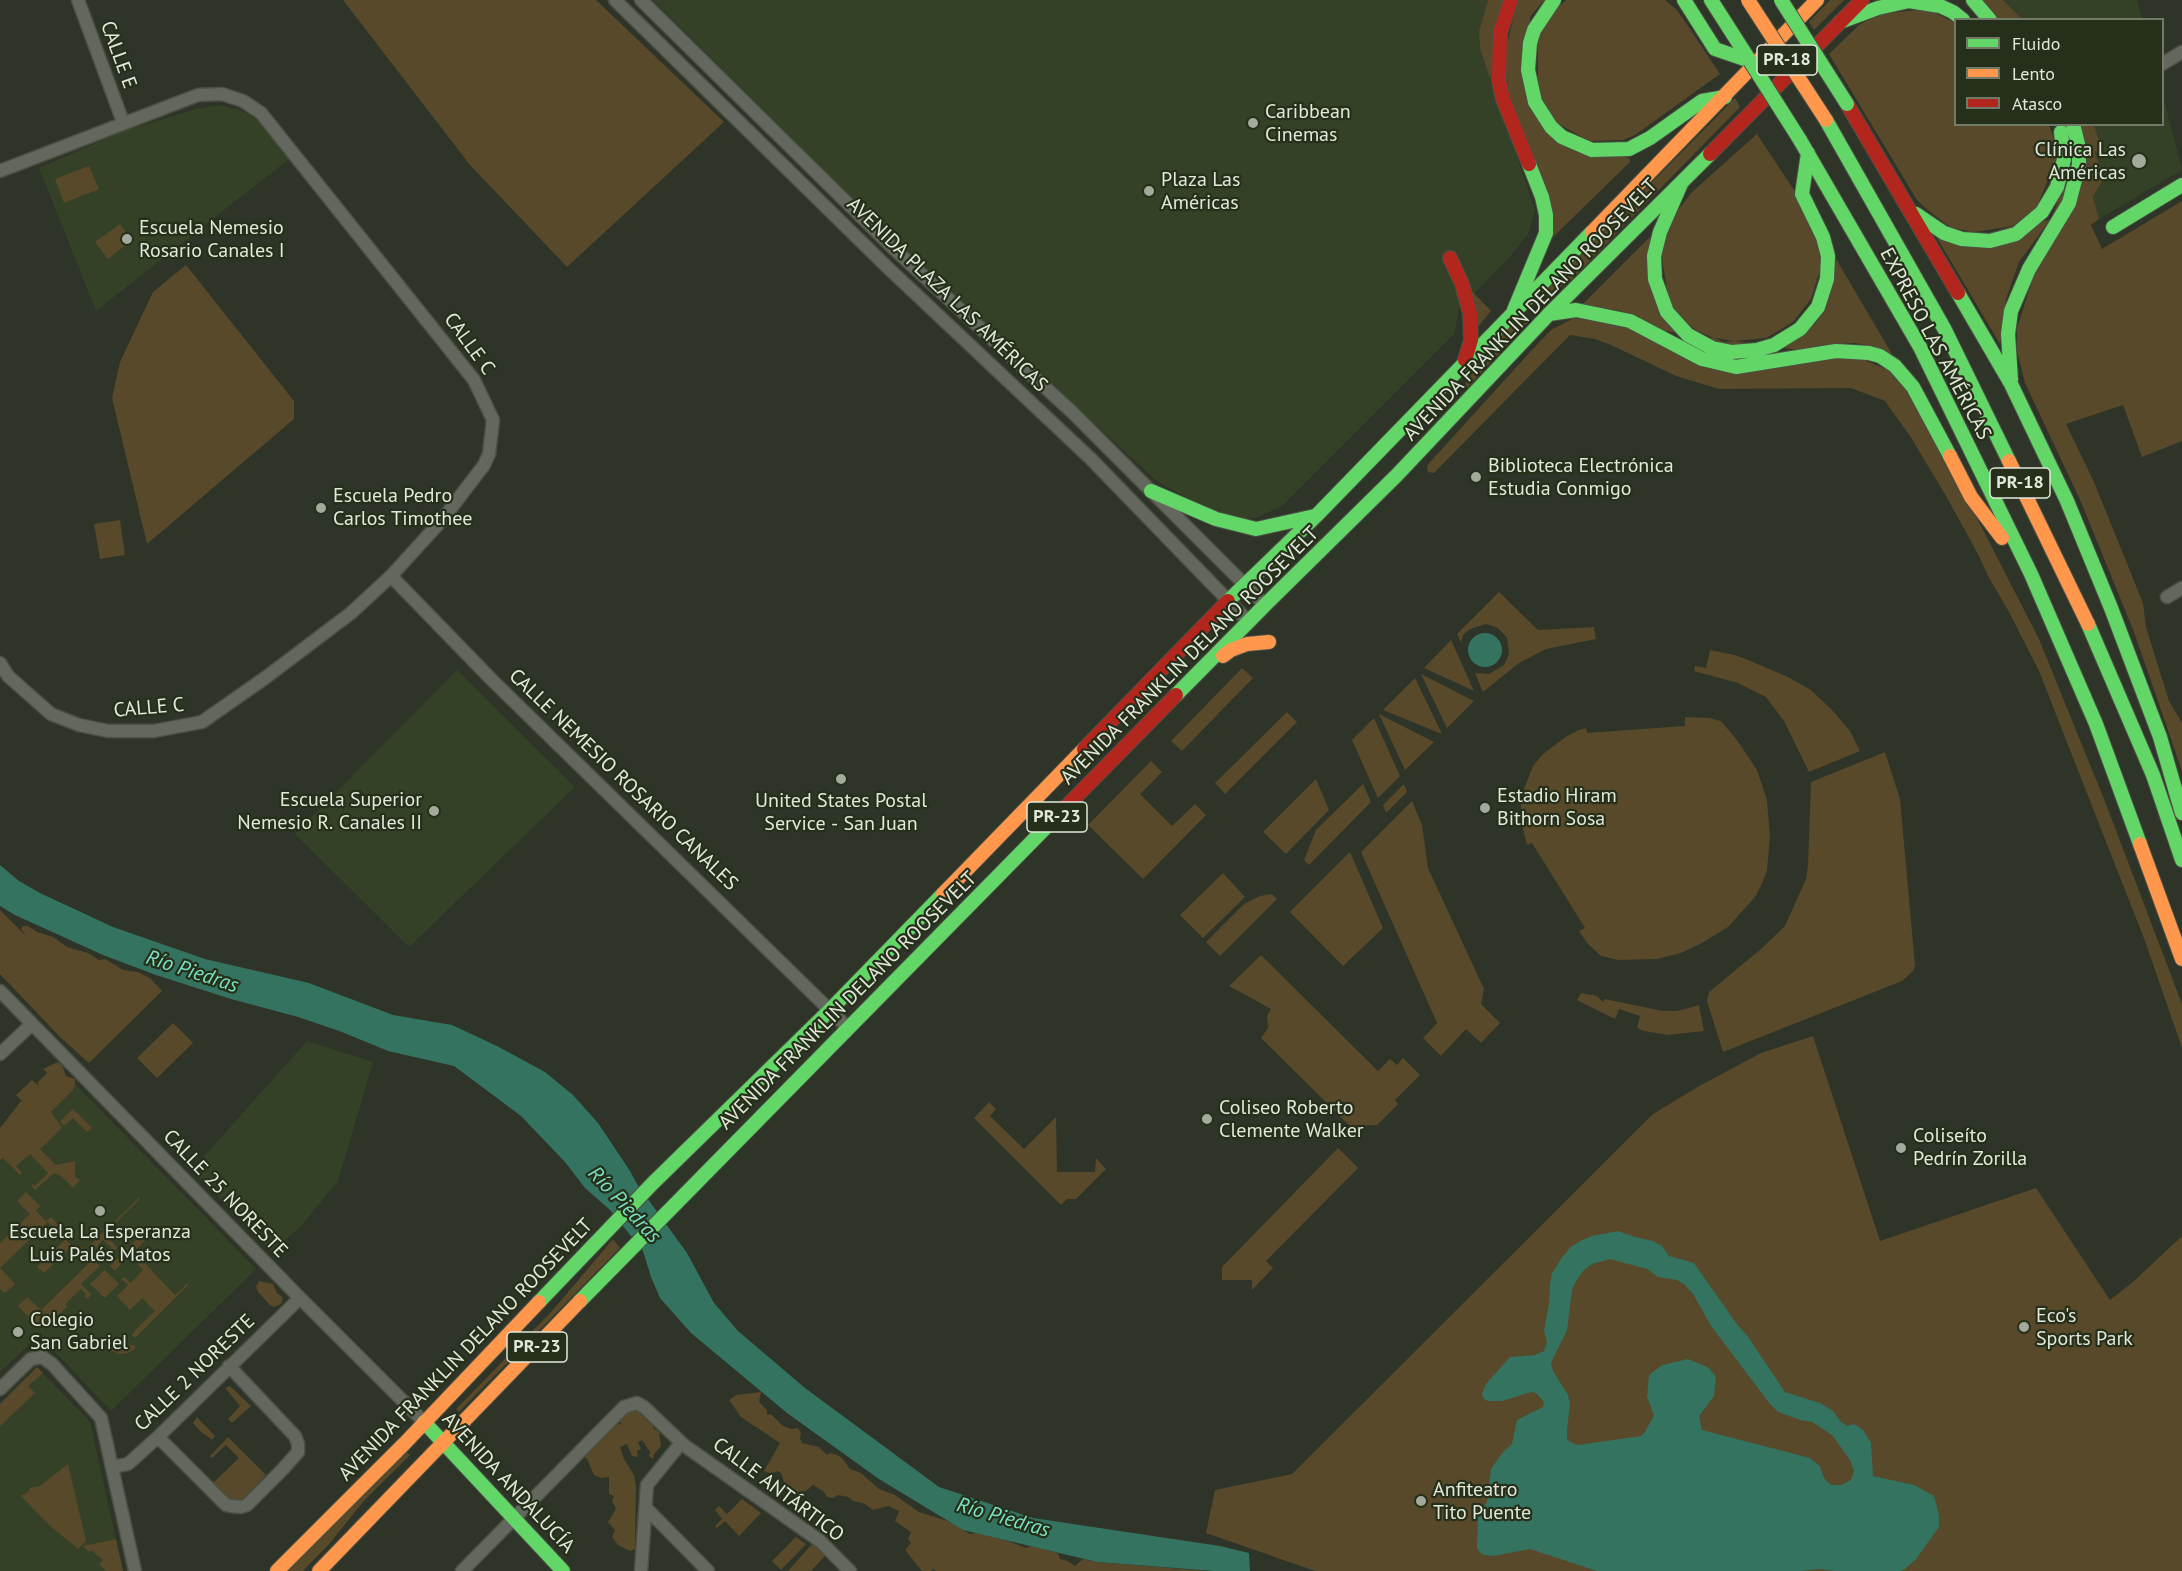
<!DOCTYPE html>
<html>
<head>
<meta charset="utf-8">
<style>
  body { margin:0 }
  #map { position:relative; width:2182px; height:1571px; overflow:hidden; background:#2e3427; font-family:"PT Sans",sans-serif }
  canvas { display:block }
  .legend { position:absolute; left:1954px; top:18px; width:210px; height:108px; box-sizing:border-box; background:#252f19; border:2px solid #717967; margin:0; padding:8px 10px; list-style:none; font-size:18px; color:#e2e9db }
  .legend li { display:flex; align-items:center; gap:12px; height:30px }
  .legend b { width:30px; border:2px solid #717967 }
</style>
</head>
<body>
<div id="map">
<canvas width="2182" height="1571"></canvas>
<ul class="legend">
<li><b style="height:8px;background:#63d668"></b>Fluido</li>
<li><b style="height:8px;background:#ff974d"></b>Lento</li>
<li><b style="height:8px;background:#b3261e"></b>Atasco</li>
</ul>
</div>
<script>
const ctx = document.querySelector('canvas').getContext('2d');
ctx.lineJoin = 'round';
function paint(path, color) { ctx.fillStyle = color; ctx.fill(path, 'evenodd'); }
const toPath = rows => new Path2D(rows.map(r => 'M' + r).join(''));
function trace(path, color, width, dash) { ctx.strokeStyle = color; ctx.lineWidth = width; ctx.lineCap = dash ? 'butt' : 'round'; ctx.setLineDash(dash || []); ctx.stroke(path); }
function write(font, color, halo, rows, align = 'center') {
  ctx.font = font + ' "PT Sans",sans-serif'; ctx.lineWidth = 4.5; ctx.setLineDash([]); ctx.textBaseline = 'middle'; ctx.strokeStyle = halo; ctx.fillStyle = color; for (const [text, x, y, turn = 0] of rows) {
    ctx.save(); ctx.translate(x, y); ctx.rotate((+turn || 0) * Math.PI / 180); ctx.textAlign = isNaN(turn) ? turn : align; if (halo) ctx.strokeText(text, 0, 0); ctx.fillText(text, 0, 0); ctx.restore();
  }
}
paint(toPath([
  [653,0,1488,0,1479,31,1480,48,1535,210,1528,234,1508,259,1459,309,1454,334,1282,506,1258,517,1239,520,1202,506,1158,482,899,244],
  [2003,0,2137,0,2142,19,2022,19],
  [2163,96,2182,170,2099,219,2093,197,2104,178,2095,152,2102,150,2094,125,2162,124],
  [220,105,240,110,259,121,289,159,96,311,39,168,121,132,196,109],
  [457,670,575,787,409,947,295,834],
  [307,1041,373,1062,338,1181,301,1226,272,1252,192,1170],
  [75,1084,256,1269,111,1411,39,1335,0,1372,0,1153],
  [37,1367,90,1422,123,1571,0,1571,0,1404]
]), '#354126');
paint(toPath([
  [343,0,596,0,724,122,567,267,470,165],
  [1488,0,1505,0,1490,79,1480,48,1479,31],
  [1518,0,1544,0,1530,17,1538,118,1630,159,1630,162,1551,239,1510,99,1504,55],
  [1566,0,1665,0,1676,9,1686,23,1720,74,1635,135,1623,140,1589,141,1557,123,1538,92,1538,39,1554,11],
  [1830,0,1844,0,1814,30,1809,22],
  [1980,0,2003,0,2022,19,1999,19],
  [1927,9,1955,23,1956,124,2049,125,2054,139,2057,160,2035,210,2013,226,1985,234,1951,228,1924,207,1917,200,1829,54,1859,25,1878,14],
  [1735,98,1740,107,1572,279,1544,298,1541,297,1541,295],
  [2082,125,2094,125,2102,150,2095,152,2104,178,2093,197,2099,219,2091,225,2102,249,2182,201,2182,441,2142,457,2123,405,2066,424,2094,482,2143,603,2146,627,2169,701,2182,723,2182,771,2134,632,2081,502,2025,383,2017,351,2017,328],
  [1757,134,1794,190,1824,257,1811,299,1793,322,1766,338,1724,342,1697,331,1670,308,1660,246,1671,219,1692,192],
  [89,166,99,189,64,203,55,179],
  [2050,220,2019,262,2006,299,2000,344,1937,238],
  [120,224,132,240,108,259,95,242],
  [1656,231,1648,252,1649,284,1652,294,1663,316,1672,328,1702,348,1727,355,1750,356,1777,349,1795,339,1814,325,1826,309,1831,289,1834,260,1836,259,1892,354,1867,345,1855,343,1834,344,1750,357,1727,357,1713,355,1692,347,1630,314,1617,310,1581,306],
  [186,265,294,401,294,419,147,544,112,398,120,362,153,292],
  [1468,287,1491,311,1473,333],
  [1532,318,1466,389,1463,387,1493,343,1517,319],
  [1574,318,1861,359,1896,373,1979,522,2039,639,2106,804,2182,1004,2182,1048,2145,941,2039,671,2009,612,1988,576,1979,556,1946,496,1910,436,1885,401,1851,388,1719,389,1676,376,1611,345,1595,339,1570,335,1434,473,1428,472,1427,466,1431,461,1531,351,1551,330],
  [120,520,125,555,100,559,94,524],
  [1499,592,1538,630,1594,627,1596,639,1546,649,1519,663,1483,692,1475,673,1489,674,1504,665,1509,654,1507,638,1498,628,1486,624,1470,629,1463,635,1461,643,1457,634],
  [1451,640,1474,691,1424,668],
  [1710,650,1735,655,1748,660,1788,677,1811,690,1832,710,1850,731,1860,751,1809,772,1784,721,1766,697,1738,683,1694,671,1695,666,1706,668],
  [1242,668,1253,678,1182,751,1171,741],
  [1421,674,1474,701,1447,728],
  [1415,678,1442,734,1383,710],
  [1287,712,1297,722,1225,794,1215,783],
  [1379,714,1434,742,1405,770],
  [1685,717,1709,718,1721,721,1737,740,1757,770,1767,800,1770,836,1767,871,1761,886,1755,897,1728,927,1702,943,1681,953,1657,959,1619,960,1601,956,1587,943,1579,931,1585,928,1532,843,1527,845,1521,821,1521,802,1524,789,1533,766,1543,754,1567,736,1579,730,1586,728,1587,733,1685,726],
  [1374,718,1400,776,1378,798,1352,740],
  [1885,752,1900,799,1915,965,1913,971,1902,981,1723,1052,1707,1001,1709,992,1761,949,1785,926,1806,879,1808,866,1811,782],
  [1151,761,1162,772,1140,794,1172,826,1195,804,1206,815,1143,879,1088,825],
  [1316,779,1329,810,1286,854,1263,832],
  [1363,784,1371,802,1309,865,1304,860,1316,830],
  [1404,784,1407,792,1386,813,1383,805],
  [1412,801,1422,825,1428,868,1484,989,1481,1004,1500,1023,1481,1043,1466,1029,1441,1056,1423,1038,1437,1023,1361,852],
  [1350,852,1383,928,1343,966,1290,912],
  [1223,873,1245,897,1203,938,1180,915],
  [1272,894,1277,899,1220,956,1206,942,1244,904,1260,896],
  [0,910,26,936,21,929,23,926,28,926,37,932,53,937,67,947,88,953,99,960,105,959,123,970,138,972,150,978,162,991,89,1063,60,1037,0,974],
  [1261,955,1378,1071,1390,1059,1397,1065,1403,1058,1420,1075,1395,1100,1398,1104,1377,1125,1350,1126,1261,1038,1268,1028,1267,1016,1271,1009,1229,986],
  [1581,993,1597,996,1603,1002,1605,999,1663,1011,1677,1011,1699,1005,1704,1031,1668,1035,1644,1031,1637,1028,1640,1016,1619,1009,1615,1019,1577,1000],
  [173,1023,193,1043,157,1078,137,1058],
  [1813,1036,1880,1241,2036,1188,2110,1300,2134,1281,2182,1236,2182,1571,1315,1571,1206,1533,1215,1490,1292,1474,1653,1114,1701,1085,1761,1053],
  [58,1062,62,1065,66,1076,75,1079,75,1084,73,1090,51,1112,62,1128,40,1149,56,1165,75,1161,75,1177,80,1180,73,1188,61,1176,54,1173,35,1190,31,1185,32,1184,35,1186,48,1173,30,1154,16,1166,22,1173,20,1175,3,1158,0,1160,0,1128,21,1101,24,1103,16,1095,32,1080,39,1086,38,1082,47,1073,43,1069],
  [989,1102,996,1109,990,1116,1024,1149,1056,1117,1057,1172,1095,1172,1096,1158,1106,1169,1076,1199,1067,1199,1061,1205,974,1118],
  [73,1109,92,1128,87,1132,73,1118,64,1126,60,1121],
  [1338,1148,1358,1168,1266,1261,1273,1268,1252,1290,1252,1280,1222,1280,1222,1267],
  [26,1192,40,1206,36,1211,46,1221,51,1217,65,1232,61,1235,48,1222,0,1268,15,1284,5,1293,0,1289,0,1243,30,1214,17,1201],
  [139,1198,140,1199,108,1230,109,1234,107,1236,117,1248,108,1258,103,1253,111,1247,103,1240,100,1242,95,1251,89,1246],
  [140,1236,144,1241,134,1252,175,1295,188,1283,189,1284,135,1338,132,1335,137,1328,155,1311,142,1298,130,1310,117,1296,128,1285,122,1279,124,1277,131,1283,143,1270,130,1255,115,1271,110,1266],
  [66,1239,72,1246,44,1273,37,1267],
  [613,1239,620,1248,459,1412,456,1409,552,1311],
  [80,1246,100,1266,81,1284,91,1294,88,1299,84,1296,86,1294,81,1289,65,1304,67,1307,50,1323,48,1321,40,1328,18,1306,27,1297,41,1310,88,1264,75,1251],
  [105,1270,119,1284,105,1298,90,1284],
  [259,1281,273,1284,277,1293,283,1298,281,1304,274,1307,270,1305,258,1292,256,1286],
  [115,1345,134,1345,136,1348,128,1353,119,1354,110,1350],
  [37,1367,43,1373,28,1386,35,1393,0,1426,0,1404],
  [230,1386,251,1406,232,1423,228,1419,240,1406,225,1388],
  [761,1392,759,1402,767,1410,767,1415,771,1414,783,1426,792,1429,798,1428,801,1433,800,1439,802,1443,819,1447,827,1455,830,1453,837,1455,842,1458,850,1469,861,1473,879,1489,895,1495,919,1512,948,1521,970,1534,977,1533,1005,1540,1026,1548,1031,1546,1058,1553,1060,1559,1068,1561,1075,1566,1083,1559,1097,1562,1208,1571,936,1571,933,1569,931,1571,922,1571,905,1550,911,1543,908,1539,911,1532,895,1521,899,1511,889,1506,873,1510,863,1503,853,1501,848,1497,838,1495,833,1498,827,1497,823,1491,813,1485,806,1491,795,1492,785,1484,781,1473,777,1471,771,1474,764,1471,780,1443,741,1417,729,1400,736,1395],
  [637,1407,653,1423,653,1428,659,1432,661,1446,654,1454,653,1459,649,1456,650,1452,642,1440,638,1442,641,1449,637,1451,638,1457,632,1456,627,1444,620,1447,624,1459,634,1475,636,1486,635,1549,630,1551,618,1545,612,1537,615,1530,608,1522,616,1509,612,1501,614,1496,609,1494,609,1477,601,1478,594,1475,587,1459,583,1456,608,1426,621,1424,620,1420,625,1410],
  [197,1417,215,1436,213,1439,211,1439,201,1432,193,1423],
  [228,1437,266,1475,243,1499,235,1502,225,1497,213,1483,239,1458,226,1445,212,1458,210,1456],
  [406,1451,410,1455,363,1502,330,1543,303,1571,287,1571],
  [68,1464,86,1541,78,1549,49,1525,21,1496,28,1492,30,1488,40,1486],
  [742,1499,761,1513,739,1536,725,1521,717,1528,715,1526,722,1519,715,1510,719,1506,727,1514],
  [796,1537,806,1544,781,1570,772,1561],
  [116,1539,123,1571,106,1571,99,1565,103,1560,91,1550,89,1552,83,1546],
  [813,1543,825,1555,824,1557,811,1571,788,1571]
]), '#574929');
paint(toPath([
  '1468 650a17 17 0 1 1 34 0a17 17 0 1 1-34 0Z',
  [0,865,19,881,40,893,113,927,205,959,309,983,393,1015,452,1025,497,1046,545,1072,573,1095,598,1123,630,1171,637,1184,687,1253,714,1303,738,1331,805,1388,939,1487,1033,1518,1220,1546,1249,1553,1250,1571,1214,1571,1097,1562,963,1530,879,1479,787,1413,691,1333,660,1298,651,1277,643,1251,610,1210,585,1188,565,1162,521,1116,454,1066,388,1051,342,1032,298,1017,231,999,156,975,103,955,15,915,0,906],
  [1618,1231,1635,1237,1653,1241,1662,1246,1669,1256,1694,1263,1736,1323,1748,1337,1785,1392,1820,1403,1833,1411,1841,1422,1848,1426,1854,1424,1863,1430,1871,1443,1873,1476,1914,1485,1934,1496,1939,1515,1939,1527,1916,1559,1905,1569,1901,1571,1835,1571,1819,1569,1801,1571,1597,1571,1530,1549,1493,1556,1483,1555,1477,1549,1478,1518,1482,1509,1487,1502,1491,1469,1503,1452,1512,1444,1517,1420,1543,1407,1544,1402,1536,1393,1531,1392,1502,1401,1488,1401,1484,1399,1482,1394,1486,1384,1510,1357,1535,1355,1544,1351,1547,1342,1544,1330,1549,1304,1550,1284,1552,1273,1563,1256,1571,1247,1582,1240,1592,1236],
  [1610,1259,1647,1269,1658,1277,1677,1280,1685,1285,1693,1294,1711,1326,1770,1404,1778,1412,1800,1420,1812,1422,1832,1435,1850,1460,1854,1471,1851,1480,1841,1485,1831,1485,1824,1478,1820,1466,1810,1458,1702,1430,1699,1416,1714,1396,1716,1377,1709,1368,1688,1359,1662,1365,1649,1375,1647,1397,1654,1415,1645,1432,1641,1436,1578,1445,1570,1442,1567,1439,1567,1430,1570,1403,1568,1395,1553,1371,1551,1363,1567,1330,1572,1290,1576,1281,1583,1271,1592,1264]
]), '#337360');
const street = toPath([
  [78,0,123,122],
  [615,0,886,266,1091,459,1249,622],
  [641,0,893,248,1072,412,1265,605],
  [2162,64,2182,52],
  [0,171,198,95,222,94,243,101,261,113,474,380,493,420,489,454,484,465,442,520,391,576,351,613,265,678,202,722,154,731,108,731,79,725,51,714,8,676,0,663],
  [391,576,492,680,848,1028],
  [2167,597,2182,588],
  [0,991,300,1298,424,1422],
  [0,1054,32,1024],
  [0,1389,31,1359,42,1357,52,1364,101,1418,135,1571],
  [158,1437,226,1505,230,1506,241,1507,247,1505,283,1469,298,1452,298,1444,295,1436,229,1366],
  [112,1467,128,1464,158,1437,300,1298],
  [646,1508,708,1571],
  [462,1571,624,1407,637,1403,644,1407,685,1446,820,1541,850,1571],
  [641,1571,647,1485,681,1443]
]);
const fast = toPath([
  [1554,0,1534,30,1530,43,1528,70,1535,102,1551,127,1562,137,1592,150,1629,149,1650,138,1702,101,1725,97],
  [1684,0,1715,49,1750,61],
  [1711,0,1750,61],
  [1973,0,1990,20],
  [1840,22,1878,8,1909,1,1940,6,1953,12,1963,20],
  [1826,120,1945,330,2009,461],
  [1800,140,1920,347,2031,574,2096,724,2140,844],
  [1681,184,1660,232,1654,256,1655,279,1667,312,1688,335,1712,348,1732,352,1757,350,1774,345,1800,329,1818,307,1827,279,1828,256,1823,237,1802,194,1808,153],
  [1916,214,1944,233,1962,239,1990,241,2016,234,2042,212,2057,187,2064,159,2061,132],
  [2113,227,2182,185],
  [1958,293,2011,384,2067,501,2111,608,2160,737,2182,813],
  [1514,310,1546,233,1546,215,1542,197,1529,164],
  [1549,314,1576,310,1630,321,1702,359,1736,367,1836,351,1869,353,1880,356,1895,366,1913,387,1950,456],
  [2011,380,2008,334,2011,311,2029,269,2069,203,2079,165,2079,148,2073,124],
  [1151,491,1216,519,1256,529,1315,516],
  [1228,601,1316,516,1592,232],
  [1265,605,1397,475,1549,314,1710,154],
  [2088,624,2153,775,2182,860],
  [1176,695,1265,605],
  [580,1301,1062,811],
  [539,1302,652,1184,830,1010,943,894],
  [424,1422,563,1571]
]);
const slow = toPath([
  [1592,232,1817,0],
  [1950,456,1971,497,2002,538],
  [2009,461,2088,624],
  [1223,656,1231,650,1247,644,1269,642],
  [2140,844,2182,959],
  [943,894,1084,749],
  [277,1571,405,1443,539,1302],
  [319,1571,580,1301]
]);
const jam = toPath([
  [1511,0,1500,33,1499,81,1503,99,1529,164],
  [1847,104,1958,293],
  [1710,154,1862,0],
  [1450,258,1462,284,1470,313,1471,340,1465,360],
  [1084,749,1228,601],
  [1062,811,1176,695]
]);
trace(street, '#4b5045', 15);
trace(fast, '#4b5045', 16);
trace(slow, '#4b5045', 16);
trace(jam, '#4b5045', 16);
trace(street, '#63675d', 12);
trace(fast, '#63d668', 14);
trace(slow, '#ff974d', 14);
trace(jam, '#b3261e', 14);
const fastBridge = toPath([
  [1781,0,1847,104],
  [1750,61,1800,140]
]);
const slowBridge = toPath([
  [1748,0,1826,120]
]);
trace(fastBridge, '#4b5045', 16, []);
trace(slowBridge, '#4b5045', 16, []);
trace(fastBridge, '#63d668', 14);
trace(slowBridge, '#ff974d', 14);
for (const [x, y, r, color] of [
  [1253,123,6,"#a3aa9c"],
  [2139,161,8,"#a3aa9c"],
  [1149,191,6,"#a3aa9c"],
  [127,239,6,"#a3aa9c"],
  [1476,477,6,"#a3aa9c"],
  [321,508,6,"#a3aa9c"],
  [841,779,6,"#a3aa9c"],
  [1485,808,6,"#a3aa9c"],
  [434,811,6,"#a3aa9c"],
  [1207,1119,6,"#a3aa9c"],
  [1901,1148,6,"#a3aa9c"],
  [100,1211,6,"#a3aa9c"],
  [2024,1327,6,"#a3aa9c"],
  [18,1332,6,"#a3aa9c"],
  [1421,1501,6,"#a3aa9c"]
]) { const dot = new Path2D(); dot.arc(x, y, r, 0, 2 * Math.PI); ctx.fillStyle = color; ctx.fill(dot); trace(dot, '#252f19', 2); }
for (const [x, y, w] of [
  [1787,60,60],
  [2020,483,60],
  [1057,817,60],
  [537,1347,60]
]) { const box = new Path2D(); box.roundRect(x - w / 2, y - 15, w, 30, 4.5); ctx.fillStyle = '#252f19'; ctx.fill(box); trace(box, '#e2e9db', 1.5); }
write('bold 18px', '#e2e9db', null, [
  ["PR-18",1787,60],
  ["PR-18",2020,483],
  ["PR-23",1057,817],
  ["PR-23",537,1347]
]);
write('20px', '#e2e9db', '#252f19', [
  ["CALLE E",118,55,70],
  ["AVENIDA PLAZA LAS AMÉRICAS",947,295,44],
  ["AVENIDA FRANKLIN DELANO ROOSEVELT",1531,310,-46],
  ["CALLE C",469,344,54],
  ["EXPRESO LAS AMÉRICAS",1935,344,62],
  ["AVENIDA FRANKLIN DELANO ROOSEVELT",1190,656,-45],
  ["CALLE C",149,708,-5],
  ["CALLE NEMESIO ROSARIO CANALES",623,780,44],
  ["AVENIDA FRANKLIN DELANO ROOSEVELT",848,1001,-45],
  ["CALLE 25 NORESTE",225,1194,46],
  ["AVENIDA FRANKLIN DELANO ROOSEVELT",466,1350,-46],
  ["CALLE 2 NORESTE",195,1373,-44],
  ["AVENIDA ANDALUCÍA",508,1483,47],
  ["CALLE ANTÁRTICO",778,1490,37]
]);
write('20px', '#e2e9db', '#252f19', [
  ["Caribbean",1265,112],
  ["Cinemas",1265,135],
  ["Clínica Las",2126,150,"right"],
  ["Américas",2126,173,"right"],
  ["Plaza Las",1161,180],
  ["Américas",1161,203],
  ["Escuela Nemesio",139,228],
  ["Rosario Canales I",139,251],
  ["Biblioteca Electrónica",1488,466],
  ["Estudia Conmigo",1488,489],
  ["Escuela Pedro",333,496],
  ["Carlos Timothee",333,519],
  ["Estadio Hiram",1497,796],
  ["Bithorn Sosa",1497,819],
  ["Escuela Superior",422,800,"right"],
  ["Nemesio R. Canales II",422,823,"right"],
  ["United States Postal",841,801,"center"],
  ["Service - San Juan",841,824,"center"],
  ["Coliseo Roberto",1219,1108],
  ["Clemente Walker",1219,1131],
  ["Coliseíto",1913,1136],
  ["Pedrín Zorilla",1913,1159],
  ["Escuela La Esperanza",100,1232,"center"],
  ["Luis Palés Matos",100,1255,"center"],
  ["Eco's",2036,1316],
  ["Sports Park",2036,1339],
  ["Colegio",30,1320],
  ["San Gabriel",30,1343],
  ["Anfiteatro",1433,1490],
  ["Tito Puente",1433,1513]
], 'left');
write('italic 21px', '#79e1c3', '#252f19', [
  ["Río Piedras",192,972,18],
  ["Río Piedras",624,1205,47],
  ["Río Piedras",1003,1518,16]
]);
</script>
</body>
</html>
